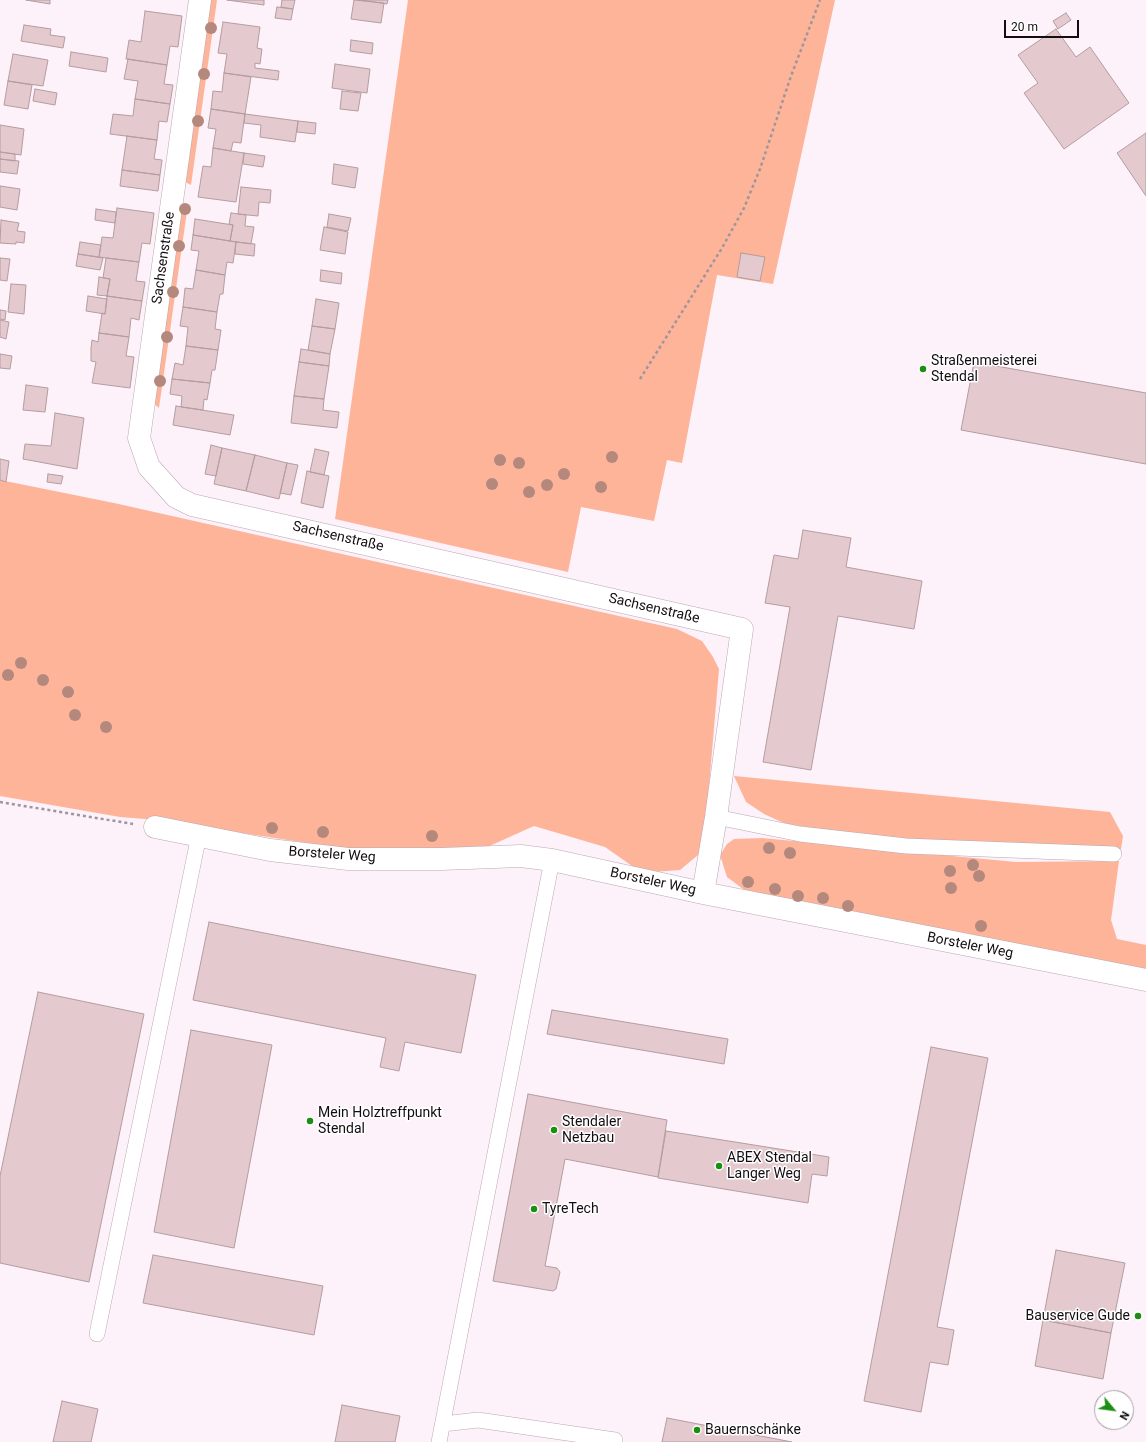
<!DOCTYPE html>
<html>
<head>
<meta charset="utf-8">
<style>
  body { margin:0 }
  #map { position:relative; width:1146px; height:1442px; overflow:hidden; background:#fdf1fa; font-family:Roboto,sans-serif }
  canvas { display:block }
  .north { position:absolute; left:1094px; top:1390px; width:40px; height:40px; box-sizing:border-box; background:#fff; border:1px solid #a19ea0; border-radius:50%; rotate:119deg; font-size:11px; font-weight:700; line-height:16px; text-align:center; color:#130d12 }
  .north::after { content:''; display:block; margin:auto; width:14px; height:18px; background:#1d8e14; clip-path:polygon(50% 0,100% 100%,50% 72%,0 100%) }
  .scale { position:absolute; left:1004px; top:20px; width:75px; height:18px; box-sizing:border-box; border:2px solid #130d12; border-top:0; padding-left:5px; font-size:12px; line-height:14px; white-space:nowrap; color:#130d12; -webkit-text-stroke:3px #fff; paint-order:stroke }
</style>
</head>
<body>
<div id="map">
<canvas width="1146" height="1442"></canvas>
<div class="north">N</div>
<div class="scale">20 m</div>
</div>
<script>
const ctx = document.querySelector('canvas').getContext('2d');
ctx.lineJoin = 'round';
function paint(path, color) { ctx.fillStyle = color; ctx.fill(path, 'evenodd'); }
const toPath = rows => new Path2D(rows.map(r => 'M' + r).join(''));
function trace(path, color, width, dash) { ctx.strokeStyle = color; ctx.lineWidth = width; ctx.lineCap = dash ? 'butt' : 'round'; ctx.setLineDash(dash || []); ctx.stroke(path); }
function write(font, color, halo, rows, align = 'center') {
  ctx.font = font + ' Roboto,sans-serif'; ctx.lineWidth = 3; ctx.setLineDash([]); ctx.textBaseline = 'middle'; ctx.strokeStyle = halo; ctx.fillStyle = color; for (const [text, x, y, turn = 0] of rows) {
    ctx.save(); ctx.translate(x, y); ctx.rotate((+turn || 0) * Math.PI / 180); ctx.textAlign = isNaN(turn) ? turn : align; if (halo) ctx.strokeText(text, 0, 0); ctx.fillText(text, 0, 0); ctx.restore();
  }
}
paint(toPath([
  [211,0,217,0,191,185,185,182],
  [408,0,835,0,773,284,717,275,682,463,667,460,654,521,581,507,568,572,335,519],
  [188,204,159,408,154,404,182,206],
  [0,480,114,503,677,629,702,641,713,657,719,669,705,834,698,855,680,870,653,872,635,868,605,847,534,826,485,848,366,850,333,847,158,820,120,817,0,796],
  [734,776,1110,812,1123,836,1121,849,998,845,860,835,786,824,764,814,746,802],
  [762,838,1016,862,1119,861,1111,920,1117,939,1146,945,1146,973,751,895,727,877,720,855,727,844,734,839]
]), '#fdb499');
const building = toPath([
  [26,0,50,0,50,4,26,0],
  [227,0,264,0,264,5,227,0],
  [282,0,295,0,293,9,281,7,282,0],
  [354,0,384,3,381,23,351,19,354,0],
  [361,0,388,0,387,4,361,0],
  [277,7,293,9,291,20,275,18,277,7],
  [145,11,182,16,178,47,170,46,167,65,126,59,129,40,141,42,145,11],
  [1066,13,1071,20,1058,29,1053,21,1066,13],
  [223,22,260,27,257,48,262,49,260,64,255,63,255,68,279,71,278,80,224,73,227,54,218,53,223,22],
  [24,25,51,29,50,35,65,37,63,48,21,41,24,25],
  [1056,29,1076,57,1090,47,1129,103,1064,149,1024,93,1038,83,1018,55,1056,29],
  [351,40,373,43,372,54,350,51,351,40],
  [71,52,108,58,106,72,69,66,71,52],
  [13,54,48,60,43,86,8,81,13,54],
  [128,59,167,65,164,84,173,85,170,104,135,99,138,81,124,79,128,59],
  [335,64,370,69,367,93,332,88,335,64],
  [224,73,251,77,245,114,211,109,213,91,222,92,224,73],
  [8,81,32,85,28,109,4,105,8,81],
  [35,89,57,93,55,105,33,101,35,89],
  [342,91,361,93,358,111,340,109,342,91],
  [135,99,170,104,167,122,159,121,157,140,110,134,113,114,133,116,135,99],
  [211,109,245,114,241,143,233,142,231,151,213,148,216,129,208,128,211,109],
  [245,114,298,121,295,142,260,137,261,125,244,123,245,114],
  [298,121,316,123,315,134,297,132,298,121],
  [0,125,24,129,21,155,0,152,0,125],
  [1146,133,1146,196,1117,153,1146,133],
  [127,136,157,140,154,159,162,160,160,175,122,170,127,136],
  [213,148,244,153,236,202,198,197,203,166,211,167,213,148],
  [0,152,15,154,15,161,0,159,0,152],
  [244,153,265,156,263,167,243,164,244,153],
  [0,159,19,161,17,174,0,172,0,159],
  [334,164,358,168,355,188,332,184,334,164],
  [122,170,160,175,158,191,120,186,122,170],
  [0,186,20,189,17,210,0,207,0,186],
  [241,187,271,190,270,203,259,202,258,216,238,214,241,187],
  [117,208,154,213,150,244,142,243,139,262,99,257,102,237,113,238,117,208],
  [96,209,116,212,115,223,95,220,96,209],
  [231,213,246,215,245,226,254,227,251,244,230,241,233,225,229,224,231,213],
  [329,214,351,218,348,231,327,227,329,214],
  [195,219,233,225,230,241,193,235,195,219],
  [1,220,19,223,17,231,25,232,24,243,16,242,16,244,0,243,1,220],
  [324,227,348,232,345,254,320,250,324,227],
  [193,235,236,242,233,263,227,262,225,275,196,270,199,251,191,250,193,235],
  [80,242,101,245,99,257,78,254,80,242],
  [236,242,255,244,254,256,235,254,236,242],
  [741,253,765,257,760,281,737,277,741,253],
  [78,254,103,258,100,270,76,266,78,254],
  [0,258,10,259,7,281,0,280,0,258],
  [106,258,139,262,136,281,145,282,142,301,107,296,110,279,103,278,106,258],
  [196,270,225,275,223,294,220,294,217,312,183,307,185,288,193,289,196,270],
  [321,270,342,273,341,284,320,281,321,270],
  [99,277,110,279,107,296,97,295,99,277],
  [11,284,26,285,24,314,8,312,11,284],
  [88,296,107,299,105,314,86,311,88,296],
  [107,296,142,301,139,320,131,318,129,337,99,333,102,313,105,314,107,296],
  [316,299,339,303,335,329,312,326,316,299],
  [183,307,217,312,215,329,221,330,218,350,186,346,188,327,180,326,183,307],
  [0,310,6,311,5,320,0,319,0,310],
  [0,320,9,322,6,339,0,337,0,320],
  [312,326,335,329,330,354,308,350,312,326],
  [99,333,129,337,126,356,134,357,130,388,92,383,96,362,91,361,91,348,92,340,98,342,99,333],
  [186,346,218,350,215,370,212,370,210,383,172,379,175,363,183,365,186,346],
  [301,349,330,354,329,366,299,362,301,349],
  [0,354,12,356,10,369,0,368,0,354],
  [299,362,329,366,324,399,294,396,299,362],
  [974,362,1146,393,1146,464,961,430,974,362],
  [172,379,210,383,207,400,204,399,203,410,181,407,182,396,170,394,172,379],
  [26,385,48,388,45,412,23,410,26,385],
  [294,396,324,399,323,410,339,412,337,428,291,423,294,396],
  [176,406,234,415,230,435,173,425,176,406],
  [55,413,84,418,77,469,23,459,25,444,51,446,55,413],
  [211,445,222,448,216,476,205,474,211,445],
  [222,448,255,455,246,491,214,484,222,448],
  [315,449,329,452,324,475,310,472,315,449],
  [255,455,287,463,279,499,246,491,255,455],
  [0,459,9,461,6,482,0,480,0,459],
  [287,463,298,465,291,495,280,493,287,463],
  [307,471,329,476,323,508,301,503,307,471],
  [48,474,63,476,61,484,47,482,48,474],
  [803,530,851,538,846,567,922,581,914,629,838,616,811,770,763,762,790,607,765,603,774,555,798,559,803,530],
  [209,922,476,975,461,1053,405,1042,399,1071,380,1067,386,1038,193,1000,209,922],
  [38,992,144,1014,89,1282,0,1263,0,1176,38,992],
  [552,1010,728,1039,724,1064,547,1034,552,1010],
  [191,1030,272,1045,234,1248,154,1232,191,1030],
  [931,1047,988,1058,937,1327,954,1330,948,1365,930,1362,921,1412,864,1401,931,1047],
  [528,1094,667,1120,658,1177,565,1159,545,1266,557,1268,560,1272,556,1289,553,1291,493,1281,528,1094],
  [666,1131,829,1157,827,1176,812,1174,808,1203,658,1178,666,1131],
  [1056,1250,1125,1263,1111,1333,1043,1320,1056,1250],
  [153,1255,323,1286,314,1335,143,1303,153,1255],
  [1043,1320,1111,1333,1103,1379,1035,1366,1043,1320],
  [62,1401,98,1409,91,1442,53,1442,62,1401],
  [342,1405,400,1416,395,1442,335,1442,342,1405],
  [667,1418,792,1442,662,1442,667,1418]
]);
paint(building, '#e4cace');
trace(building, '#b49c9f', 1);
const service = toPath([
  [716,817,800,834,906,846,1114,854],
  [97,1334,199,835],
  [443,1424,478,1420,615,1440],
  [439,1442,552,860]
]);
const minor = toPath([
  [200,0,139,438,149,467,176,497,192,505,742,629,716,817,703,893],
  [155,827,270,850,348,859,441,859,521,856,552,860,703,893,1146,980]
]);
trace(service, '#baa7b6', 16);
trace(minor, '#baa7b6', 23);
trace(toPath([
  [640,379,722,248,744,208,760,169,791,76,820,0],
  [0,802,133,824]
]), '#9f959c', 2.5, [3, 3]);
trace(service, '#fff', 15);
trace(minor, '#fff', 22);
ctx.fillStyle = '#b5887d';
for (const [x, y] of [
  [211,28],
  [204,74],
  [198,121],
  [185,209],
  [179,246],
  [173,292],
  [167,337],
  [160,381],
  [612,457],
  [500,460],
  [519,463],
  [564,474],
  [492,484],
  [547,485],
  [601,487],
  [529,492],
  [21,663],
  [8,675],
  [43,680],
  [68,692],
  [75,715],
  [106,727],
  [272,828],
  [323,832],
  [432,836],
  [769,848],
  [790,853],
  [973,865],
  [950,871],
  [979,876],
  [748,882],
  [951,888],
  [775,889],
  [798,896],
  [823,898],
  [848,906],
  [981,926]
]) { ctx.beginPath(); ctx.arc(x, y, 6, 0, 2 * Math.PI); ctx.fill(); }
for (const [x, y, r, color] of [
  [923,369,4,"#1d8e14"],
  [310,1121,4,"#1d8e14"],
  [554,1130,4,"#1d8e14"],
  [719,1166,4,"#1d8e14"],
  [534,1209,4,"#1d8e14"],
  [1138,1316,4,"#1d8e14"],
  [697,1430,4,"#1d8e14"]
]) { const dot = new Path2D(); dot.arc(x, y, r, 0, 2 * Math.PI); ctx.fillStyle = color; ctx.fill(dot); trace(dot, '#fff', 1.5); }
write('14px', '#130d12', '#fff', [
  ["Sachsenstraße",164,258,-82],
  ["Sachsenstraße",338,537,13],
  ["Sachsenstraße",654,609,13],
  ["Borsteler Weg",332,855,4],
  ["Borsteler Weg",653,882,12],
  ["Borsteler Weg",970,946,11]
]);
write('14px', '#130d12', '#fff', [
  ["Straßenmeisterei",931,361],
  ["Stendal",931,377],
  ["Mein Holztreffpunkt",318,1113],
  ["Stendal",318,1129],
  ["Stendaler",562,1122],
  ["Netzbau",562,1138],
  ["ABEX Stendal",727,1158],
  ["Langer Weg",727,1174],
  ["TyreTech",542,1209],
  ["Bauservice Gude",1130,1316,"right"],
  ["Bauernschänke",705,1430]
], 'left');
</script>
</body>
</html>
